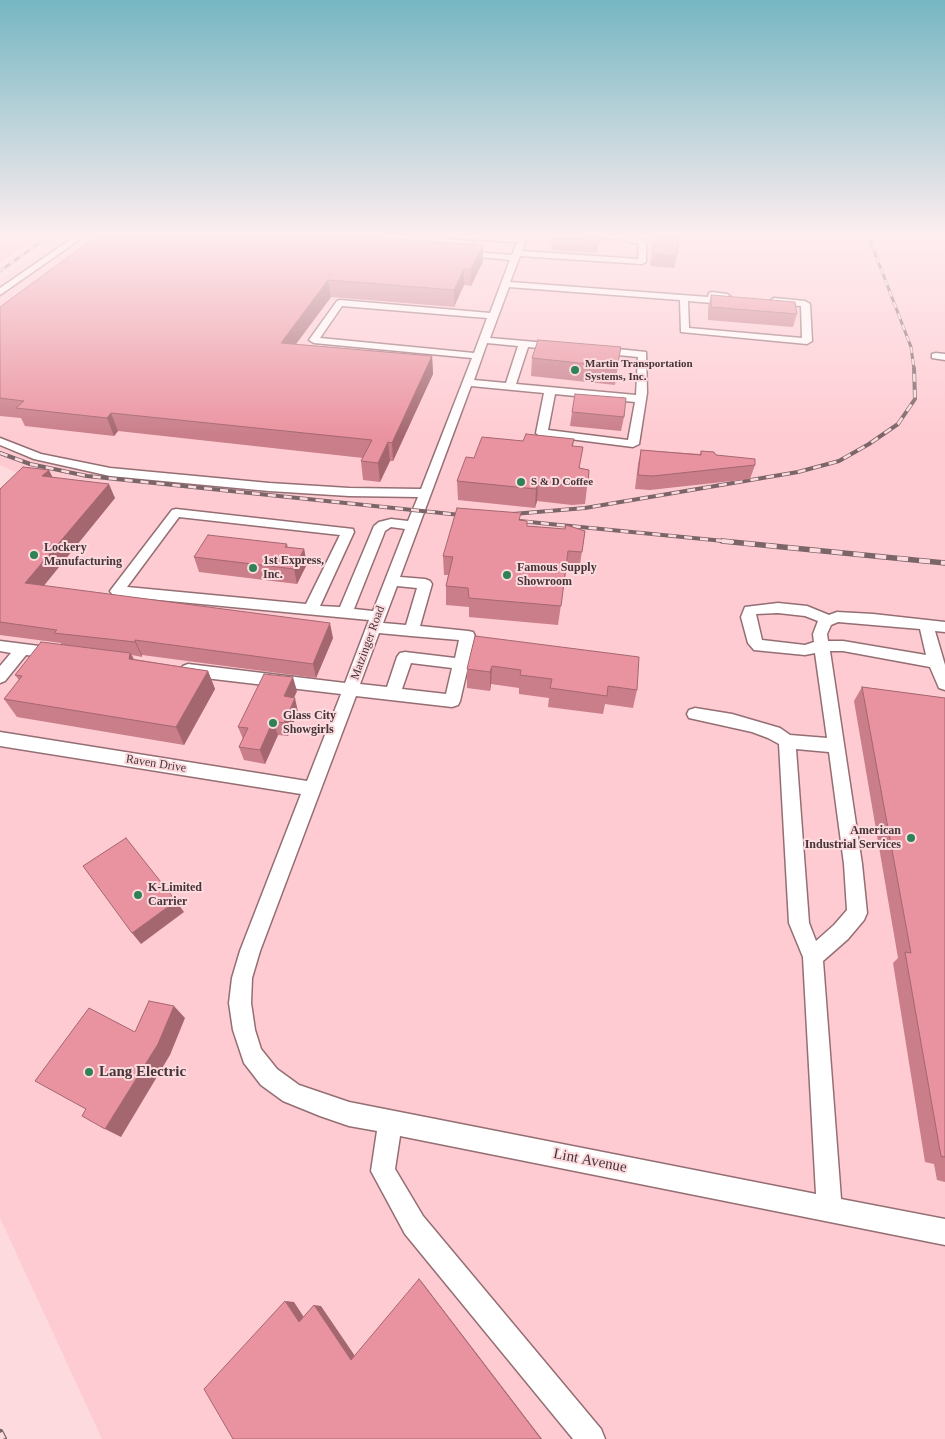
<!DOCTYPE html>
<html>
<head>
<meta charset="utf-8">
<style>
  body { margin:0 }
  canvas { display:block; background:#fcdade }
</style>
</head>
<body>
<canvas width="945" height="1439"></canvas>
<script>
const ctx = document.querySelector('canvas').getContext('2d');
ctx.lineJoin = 'round';
function paint(path, color) { ctx.fillStyle = color; ctx.fill(path, 'evenodd'); }
const toPath = rows => new Path2D(rows.map(r => 'M' + r).join(''));
function trace(path, color, width, dash) { ctx.strokeStyle = color; ctx.lineWidth = width; ctx.lineCap = dash ? 'butt' : 'round'; ctx.setLineDash(dash || []); ctx.stroke(path); }
function write(font, color, halo, rows, align = 'center') {
  ctx.font = font + ' Georgia,serif'; ctx.lineWidth = 4; ctx.setLineDash([]); ctx.textBaseline = 'middle'; ctx.strokeStyle = halo; ctx.fillStyle = color; for (const [text, x, y, turn = 0] of rows) {
    ctx.save(); ctx.translate(x, y); ctx.rotate((+turn || 0) * Math.PI / 180); ctx.textAlign = isNaN(turn) ? turn : align; if (halo) ctx.strokeText(text, 0, 0); ctx.fillText(text, 0, 0); ctx.restore();
  }
}
paint(toPath([
  [61,235,945,235,945,1439,102,1439,0,1218,0,508,30,479,0,465,0,280]
]), '#fecbd2');
paint(toPath([
  [0,235,39,235,0,263]
]), '#fcb2bd');
const minor = toPath([
  [77,235,86,235,0,295,0,288,77,235],
  [353,235,384,235,470,241,474,243,470,245,357,237,353,235],
  [456,235,519,237,520,235,528,235,522,251,638,259,639,244,620,239,562,237,558,235,620,235,646,241,646,262,642,264,520,256,510,282,708,297,709,293,712,292,727,294,731,297,730,299,716,298,715,302,712,303,688,301,689,328,802,338,801,306,774,304,770,301,774,298,805,301,810,304,812,341,807,344,681,332,680,300,509,287,490,338,559,344,564,347,559,350,528,347,516,384,636,395,638,357,598,353,593,350,598,347,646,352,647,393,639,444,633,447,538,435,536,433,544,393,471,386,400,577,425,579,430,581,432,584,420,626,468,631,473,632,475,636,460,701,458,705,452,707,356,696,260,951,252,978,251,1003,255,1030,261,1049,277,1069,299,1085,349,1102,816,1194,803,957,789,923,779,744,768,738,752,732,689,718,687,714,689,710,695,708,732,714,780,728,790,735,827,738,815,653,805,655,754,650,748,643,741,617,745,607,778,603,807,606,829,615,837,612,873,614,945,622,945,632,935,631,945,665,945,690,939,688,930,667,843,651,830,651,862,864,867,913,864,920,848,939,823,961,841,1199,945,1219,945,1245,400,1136,395,1169,423,1216,601,1429,605,1439,573,1439,405,1234,371,1171,377,1131,349,1126,320,1116,283,1101,261,1085,244,1063,233,1030,229,1003,232,978,240,951,301,794,0,746,0,732,307,781,341,694,188,676,183,674,180,670,183,666,188,664,345,683,369,620,117,596,112,594,110,591,172,510,176,509,353,529,354,532,320,606,340,607,374,526,379,522,391,519,408,521,418,497,349,496,269,491,110,476,34,459,0,445,0,438,41,454,110,468,269,483,349,488,421,489,472,358,314,343,309,340,337,301,340,300,490,313,510,260,461,255,457,253,461,251,512,255,517,242,459,238,456,238,456,235],
  [342,306,487,318,474,353,320,338,342,306],
  [487,343,518,346,506,383,474,380,487,343],
  [555,394,635,402,628,440,548,430,555,394],
  [179,517,340,535,306,604,127,587,179,517],
  [391,527,405,529,373,611,354,609,385,531,391,527],
  [397,586,417,588,406,625,383,623,397,586],
  [778,613,805,616,818,621,813,634,814,642,805,645,762,640,756,614,778,613],
  [838,622,920,629,926,655,843,641,828,641,827,634,831,625,838,622],
  [379,633,411,636,459,640,455,658,405,652,400,653,397,657,387,687,360,684,379,633],
  [411,663,452,668,446,694,402,689,411,663],
  [796,749,829,752,844,864,847,910,834,925,816,941,809,923,796,749],
  [936,353,945,354,945,360,932,358,932,354,936,353],
  [0,641,55,648,60,649,63,653,60,657,55,658,26,655,5,681,0,683,0,666,11,653,0,651,0,641]
]);
trace(minor, '#946e73', 3);
paint(minor, '#fff');
const railFar3 = toPath([
  [868,235,911,347,914,369],
  [0,271,50,235]
]);
const railFar2 = toPath([
  [0,453,30,464,87,476,470,516],
  [513,514,585,508,798,472,839,461,869,444,898,424,915,399,914,368],
  [509,520,734,542]
]);
const railFar1 = toPath([
  [722,541,945,563]
]);
const rail = toPath([
  [0,1433,3,1439]
]);
trace(railFar3, '#7b6568', 3);
trace(railFar2, '#7b6568', 4);
trace(railFar1, '#7b6568', 5.5);
trace(rail, '#7b6568', 8);
trace(railFar3, '#fcdade', 2, [6]);
trace(railFar2, '#fcdade', 2.5, [8]);
trace(railFar1, '#fcdade', 4, [11]);
trace(rail, '#fcdade', 5.5, [18]);
paint(toPath([
  [552,235,601,235,597,253,551,250],
  [655,236,677,256,674,268,650,266],
  [483,261,471,286,464,285,454,307,331,297,296,344,432,356,433,374,393,461,390,461,380,482,363,480,361,461,363,458,118,431,114,436,25,426,21,418,0,416,0,307],
  [711,295,797,314,793,327,708,320,708,308],
  [621,347,615,385,531,376,532,358],
  [572,412,624,417,621,431,570,426],
  [574,439,573,446,580,468,589,470,585,504,572,505,537,501,535,508,458,500,457,481,474,458,523,441],
  [641,450,700,454,701,451,755,465,750,479,650,490,635,489,638,464],
  [49,470,52,478,115,498,43,586,333,638,316,678,142,655,142,657,132,655,134,659,208,671,215,689,184,745,17,717,4,699,19,680,15,675,61,644,61,643,0,635,0,489],
  [521,521,527,526,585,531,579,571,566,570,558,625,469,617,469,607,446,605,446,586,448,575,444,575,443,556],
  [287,544,288,548,304,549,307,564,297,584,199,572,194,557],
  [475,636,637,690,633,708,605,704,603,714,548,707,549,698,519,694,519,688,491,684,490,691,467,688,467,669],
  [862,687,945,698,945,1182,937,1180,934,1164,925,1162,893,963,898,958,854,701],
  [297,691,294,698,298,712,288,736,278,735,265,764,244,760,239,747,243,739,238,727]
]), '#c97e8a');
paint(toPath([
  [600,235,601,235,600,240,597,253],
  [483,245,483,261,471,286,471,269],
  [464,269,464,285,454,307,454,290],
  [328,280,331,297,284,360,281,343],
  [432,356,433,374,393,461,392,443],
  [111,413,118,431,114,436,107,418],
  [388,442,390,461,380,482,378,463],
  [49,470,56,484,42,476],
  [538,482,537,501,535,508,536,489],
  [109,484,115,498,34,598,25,583],
  [304,549,307,564,297,584,294,569],
  [330,623,333,638,316,678,313,664],
  [135,640,142,655,142,657,135,642],
  [130,653,140,671,129,659],
  [492,666,491,684,490,691,490,672],
  [208,671,215,689,184,745,176,727],
  [293,677,297,691,288,710,284,696],
  [295,698,298,712,288,736,284,723],
  [273,721,278,735,265,764,260,750],
  [176,901,184,912,141,944,132,933],
  [174,1006,185,1018,170,1055,121,1137,105,1129],
  [419,1279,422,1282,542,1439,541,1439],
  [285,1301,294,1302,307,1322,299,1322],
  [314,1305,321,1306,357,1359,351,1360]
]), '#a46770');
const building = toPath([
  [98,235,343,235,483,245,471,269,464,269,454,290,328,280,281,343,432,356,392,443,388,442,378,463,361,461,372,440,111,413,107,418,16,408,24,401,0,398,0,307,98,235],
  [552,235,600,235,598,241,551,238,552,235],
  [655,236,679,238,677,256,652,254,655,236],
  [711,295,795,302,797,314,711,307,711,295],
  [538,340,621,347,617,367,532,358,538,340],
  [575,394,626,398,624,417,572,412,575,394],
  [526,434,574,439,572,446,583,447,579,468,589,470,588,485,574,486,538,482,536,489,457,481,466,457,474,458,482,437,523,441,526,434],
  [641,450,701,455,701,451,714,452,716,455,755,459,755,465,653,476,638,475,641,450],
  [23,467,49,470,42,476,109,484,25,583,330,623,313,664,135,640,135,642,54,633,57,630,0,622,0,489,23,467],
  [457,508,521,513,519,520,527,521,527,526,565,529,566,525,585,531,582,552,568,551,561,606,469,598,468,588,446,586,453,557,443,556,457,508],
  [208,535,287,544,285,547,304,549,294,569,194,557,208,535],
  [475,636,639,657,637,690,608,686,607,696,550,688,552,679,520,675,521,670,492,666,490,672,467,669,475,636],
  [41,642,130,653,129,659,208,671,176,727,4,699,22,676,15,675,41,642],
  [264,674,293,677,284,696,295,698,284,723,273,721,260,750,239,747,248,728,238,727,264,674],
  [862,687,945,698,945,1157,941,1156,905,952,911,953,862,687],
  [126,838,176,901,132,933,83,866,126,838],
  [149,1001,174,1006,158,1044,105,1129,82,1116,86,1109,35,1081,89,1008,135,1032,149,1001],
  [419,1279,541,1439,233,1439,204,1389,285,1301,299,1322,314,1305,351,1360,419,1279]
]);
paint(building, '#ea93a0');
trace(building, '#a46770', 1);
const sky = ctx.createLinearGradient(0, 0, 0, 436);
sky.addColorStop(0, '#75b6c2');
sky.addColorStop(0.54, '#feeef0');
sky.addColorStop(1, '#feeef000');
ctx.fillStyle = sky;
ctx.fillRect(0, 0, 945, 436);
for (const [x, y, r, color] of [
  [575,370,5,"#2e8255"],
  [521,482,5,"#2e8255"],
  [34,555,5,"#2e8255"],
  [253,568,5,"#2e8255"],
  [507,575,5,"#2e8255"],
  [273,723,5,"#2e8255"],
  [911,838,5,"#2e8255"],
  [138,895,5,"#2e8255"],
  [89,1072,5,"#2e8255"]
]) { const dot = new Path2D(); dot.arc(x, y, r, 0, 2 * Math.PI); ctx.fillStyle = color; ctx.fill(dot); trace(dot, '#fcdade', 2); }
write('bold 11px', '#463538', '#fcdade', [
  ["Martin Transportation",585,364],
  ["Systems, Inc.",585,377],
  ["S & D Coffee",531,482]
], 'left');
write('bold 12px', '#463538', '#fcdade', [
  ["Lockery",44,548],
  ["Manufacturing",44,562],
  ["1st Express,",263,561],
  ["Inc.",263,575],
  ["Famous Supply",517,568],
  ["Showroom",517,582],
  ["Glass City",283,716],
  ["Showgirls",283,730],
  ["American",901,831,"right"],
  ["Industrial Services",901,845,"right"],
  ["K-Limited",148,888],
  ["Carrier",148,902]
], 'left');
write('12px', '#463538', '#fcdade', [
  ["Matzinger Road",368,643,-70],
  ["Raven Drive",156,764,9]
]);
write('bold 15px', '#463538', '#fcdade', [
  ["Lang Electric",99,1072]
], 'left');
write('15px', '#463538', '#fcdade', [
  ["Lint Avenue",590,1161,11]
]);
</script>
</body>
</html>
